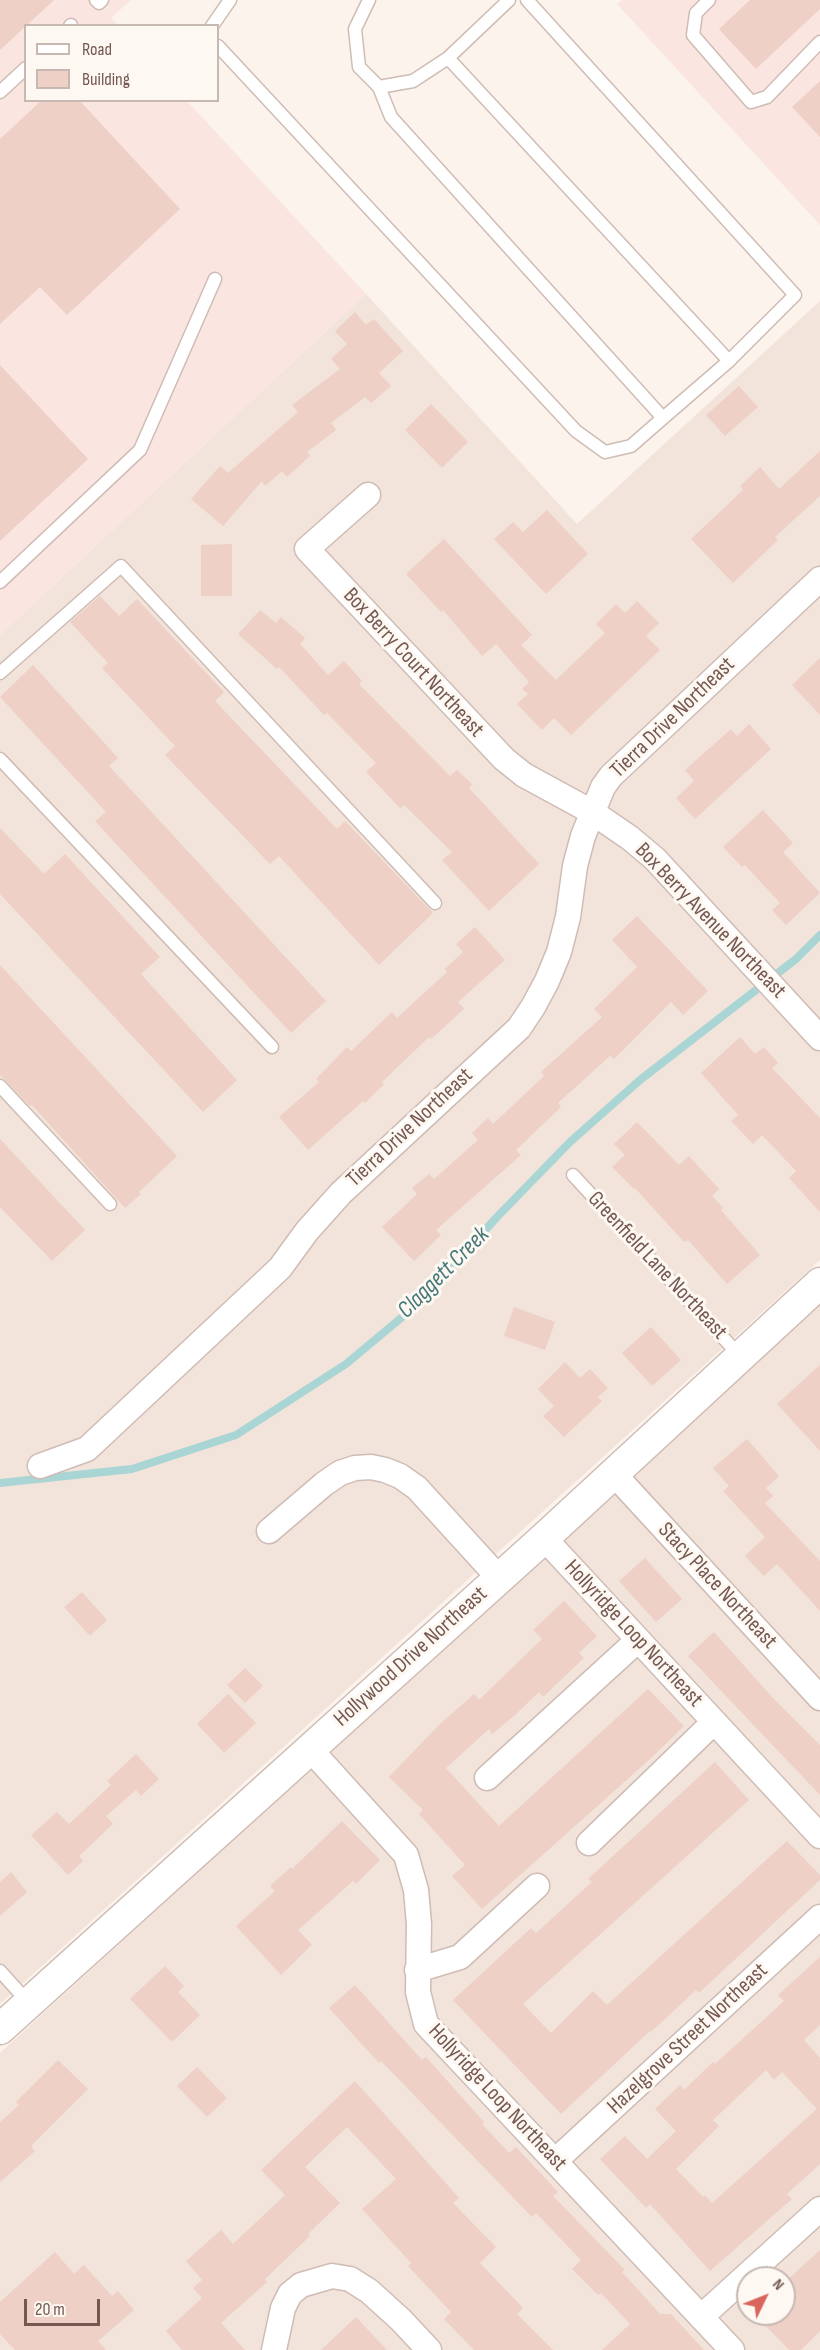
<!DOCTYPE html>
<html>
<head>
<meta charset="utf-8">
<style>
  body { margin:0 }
  #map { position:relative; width:820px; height:2350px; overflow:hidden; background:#fbf3ec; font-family:"Sofia Sans Condensed",sans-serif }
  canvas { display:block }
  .legend { position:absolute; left:24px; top:24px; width:195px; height:78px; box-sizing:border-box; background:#fef8f3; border:2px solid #c7b8b2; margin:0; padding:8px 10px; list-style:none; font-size:18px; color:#755851 }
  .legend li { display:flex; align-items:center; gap:12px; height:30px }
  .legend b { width:30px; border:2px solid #c7b8b2 }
  .north { position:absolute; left:736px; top:2266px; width:60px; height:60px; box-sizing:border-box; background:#fef8f3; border:2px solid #c7b8b2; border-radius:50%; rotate:47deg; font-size:16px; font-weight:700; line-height:24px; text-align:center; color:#755851 }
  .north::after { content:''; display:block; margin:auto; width:21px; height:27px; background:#d9655d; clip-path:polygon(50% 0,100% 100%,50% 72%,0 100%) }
  .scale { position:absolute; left:24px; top:2299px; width:76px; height:27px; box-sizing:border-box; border:3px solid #755851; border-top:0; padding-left:8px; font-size:18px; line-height:21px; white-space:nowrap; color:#755851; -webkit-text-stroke:4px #fef8f3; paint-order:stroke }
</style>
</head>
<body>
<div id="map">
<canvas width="820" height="2350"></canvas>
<ul class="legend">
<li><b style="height:8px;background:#fff"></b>Road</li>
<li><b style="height:16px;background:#eed0c6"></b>Building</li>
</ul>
<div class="north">N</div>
<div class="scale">20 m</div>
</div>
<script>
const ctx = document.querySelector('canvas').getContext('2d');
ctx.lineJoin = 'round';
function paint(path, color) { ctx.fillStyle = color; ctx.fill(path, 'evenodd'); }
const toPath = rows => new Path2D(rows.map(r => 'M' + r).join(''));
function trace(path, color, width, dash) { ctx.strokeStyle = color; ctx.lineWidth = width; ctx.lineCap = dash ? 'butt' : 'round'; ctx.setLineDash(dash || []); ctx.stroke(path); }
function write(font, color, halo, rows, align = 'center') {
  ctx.font = font + ' "Sofia Sans Condensed",sans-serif'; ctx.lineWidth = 6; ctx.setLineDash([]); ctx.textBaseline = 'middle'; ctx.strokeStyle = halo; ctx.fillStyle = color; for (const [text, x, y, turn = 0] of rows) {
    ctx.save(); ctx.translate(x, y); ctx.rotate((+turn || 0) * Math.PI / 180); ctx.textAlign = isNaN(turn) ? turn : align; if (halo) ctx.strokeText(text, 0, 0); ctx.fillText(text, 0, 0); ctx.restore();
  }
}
paint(toPath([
  [366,294,577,524,820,301,820,1260,0,2004,0,635],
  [820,1302,820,2350,0,2350,0,2053],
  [748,2278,784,2278,784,2314,748,2314]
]), '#f2e4db');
paint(toPath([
  [0,0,131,0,111,18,118,25,26,26,26,100,187,101,366,294,0,635],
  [622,0,820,0,820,225,617,4]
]), '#fae5e1');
trace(toPath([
  [0,1483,132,1469,236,1435,346,1364,425,1298,496,1218,570,1142,640,1080,796,959,820,935]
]), '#a9d5d5', 8);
paint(toPath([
  [0,0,54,0,0,50],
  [750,0,820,0,820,9,756,69,719,29],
  [820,81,820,137,792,107],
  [42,100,79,100,180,209,67,315,40,287,0,324,0,139],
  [355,312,366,325,374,319,403,351,379,373,391,386,371,403,365,397,331,423,336,430,307,452,310,456,287,477,282,471,265,486,262,481,223,526,191,499,220,466,228,473,298,412,292,405,340,369,331,359,347,344,335,331],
  [0,365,88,459,0,541],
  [739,386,758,407,725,436,706,415],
  [431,404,468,442,442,468,405,430],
  [820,451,820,496,775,537,778,540,733,583,691,539,743,490,740,486,760,467,779,489],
  [547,510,588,554,546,594,494,539,513,522,523,532],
  [444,539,532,635,521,645,556,680,605,633,596,624,616,604,625,613,637,601,659,623,646,636,660,650,571,735,554,718,542,730,517,704,528,694,522,689,529,682,496,644,482,656,443,610,441,612,406,574],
  [232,544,232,596,201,596,201,545],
  [100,596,119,616,137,599,224,692,215,701,337,829,345,821,433,913,379,965,279,856,270,864,165,755,175,746,102,668,108,663,70,622],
  [260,610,276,623,281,617,305,638,300,644,328,675,344,661,362,681,359,684,450,776,457,770,472,784,469,788,539,864,489,911,442,860,452,852,404,805,400,808,366,772,376,763,327,713,324,715,279,667,277,669,238,634],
  [820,658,820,715,792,685],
  [33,665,118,758,109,766,326,1001,291,1033,95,821,106,812,0,697],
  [749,724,771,749,695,819,676,798,694,781,685,770,731,729,737,736],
  [763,810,793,843,783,852,820,893,786,925,772,910,780,903,745,865,742,867,723,847],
  [0,828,44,874,65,854,160,957,141,974,237,1080,203,1112,0,894],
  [637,916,708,991,683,1015,671,1002,614,1059,610,1056,558,1103,561,1107,516,1150,521,1155,436,1230,441,1235,414,1261,382,1227,417,1194,412,1188,429,1174,434,1179,478,1140,472,1133,488,1118,493,1124,544,1076,541,1072,602,1017,594,1009,637,967,612,940],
  [475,927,505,960,458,1002,464,1009,431,1039,429,1037,382,1082,384,1084,365,1103,363,1101,308,1150,279,1117,319,1082,316,1079,347,1047,351,1051,392,1012,397,1018,447,972,445,969,463,952,456,944],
  [0,965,177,1156,139,1192,141,1194,125,1208,32,1105,30,1106,0,1075],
  [740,1037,755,1054,764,1047,778,1063,772,1068,820,1118,820,1212,789,1178,796,1171,762,1135,753,1144,731,1121,738,1115,701,1073],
  [637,1122,679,1165,689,1156,719,1189,712,1196,723,1208,721,1210,760,1255,727,1284,688,1240,684,1242,635,1188,634,1189,612,1167,625,1155,614,1144],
  [0,1139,85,1230,52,1261,0,1207],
  [514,1307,555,1322,545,1350,504,1336],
  [651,1327,681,1360,652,1386,622,1353],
  [565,1362,580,1378,590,1369,608,1388,598,1397,602,1401,564,1437,543,1416,554,1406,538,1389],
  [820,1365,820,1451,777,1404],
  [747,1439,779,1476,766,1488,773,1496,765,1503,820,1561,820,1611,777,1564,764,1576,745,1556,765,1537,723,1491,729,1486,713,1468],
  [645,1558,682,1599,656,1622,619,1581],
  [82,1592,107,1620,90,1636,64,1607],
  [564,1601,597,1636,579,1653,584,1658,543,1697,539,1692,515,1715,492,1734,489,1729,446,1768,499,1826,648,1689,684,1726,649,1760,482,1909,452,1876,465,1865,419,1814,423,1810,389,1777,440,1724,474,1694,479,1700,542,1639,533,1630],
  [714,1632,772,1697,820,1745,820,1795,688,1656],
  [245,1668,263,1686,245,1703,227,1685],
  [228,1694,256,1723,224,1753,197,1724],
  [136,1754,159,1779,141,1796,136,1790,106,1816,113,1824,79,1856,83,1861,68,1875,31,1835,57,1812,69,1824,111,1785,107,1781],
  [715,1762,749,1800,523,2004,551,2033,593,1991,607,2005,787,1841,820,1875,820,1880,699,1993,696,1990,651,2032,650,2031,561,2114,453,2000,531,1928,536,1933,592,1882,588,1879],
  [342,1821,380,1860,356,1884,353,1881,298,1930,312,1945,281,1975,236,1926,275,1891,270,1886,291,1867,292,1869],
  [11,1872,27,1892,0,1916,0,1882],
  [820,1957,820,2025,804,2040,820,2058,820,2164,787,2194,792,2199,710,2271,650,2204,646,2208,600,2159,625,2136,647,2159,676,2131,655,2109,680,2085,684,2090,713,2062,715,2064,784,2001,778,1995],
  [766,2070,774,2080,782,2072,817,2109,712,2203,705,2195,703,2197,676,2169,719,2126,713,2120],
  [165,1966,184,1986,178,1992,200,2015,172,2042,130,1999],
  [355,1985,422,2060,426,2057,484,2122,482,2124,509,2153,516,2147,558,2192,553,2196,625,2270,622,2272,660,2314,671,2314,704,2350,602,2350,630,2324,601,2293,598,2295,572,2269,581,2260,536,2213,532,2217,381,2061,379,2063,329,2008],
  [58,2060,88,2089,31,2146,35,2151,0,2182,0,2122,19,2105,16,2102],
  [197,2067,227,2098,207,2117,177,2086],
  [355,2081,459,2198,453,2203,496,2247,480,2263,523,2308,517,2314,553,2350,474,2350,444,2319,451,2312,408,2266,411,2263,362,2209,396,2179,347,2127,305,2167,340,2203,308,2234,310,2236,265,2279,267,2282,221,2323,245,2350,182,2350,166,2331,202,2298,193,2288,202,2280,186,2261,221,2230,233,2244,285,2195,261,2170],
  [820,2250,820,2331,801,2350,789,2350,754,2314,784,2314,784,2283],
  [55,2252,74,2274,84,2265,112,2296,118,2291,134,2310,98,2341,106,2350,15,2350,0,2334,0,2302],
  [356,2317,387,2350,321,2350]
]), '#eed0c6');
const service = toPath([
  [96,0,99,3,102,0],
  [369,0,355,29,359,67,379,87,391,117,663,418,729,361,795,295,527,0],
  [709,0,696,13,693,35,751,102,767,97,820,42],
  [70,26,71,25],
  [212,26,230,0],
  [218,46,576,431,605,452,631,446,663,418],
  [448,58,729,361],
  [379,87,413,81,448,58,509,0],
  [0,92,26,68],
  [0,582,140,450,215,279],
  [0,673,121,566,435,903],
  [0,759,272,1047],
  [0,1086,110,1204],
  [573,1175,740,1356],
  [0,1971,28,2002]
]);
const minor = toPath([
  [368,495,307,549,504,759,524,775,592,812,630,838,655,859,820,1038],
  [40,1466,87,1449,280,1268,307,1231,341,1193,519,1028,533,1007,547,981,559,952,568,917,575,866,583,836,603,787,611,776,820,579],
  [613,1473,820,1698],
  [269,1531,324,1484,340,1473,355,1468,371,1467,385,1470,400,1476,417,1488,499,1578],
  [544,1538,820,1836],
  [310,1749,406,1855,416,1890,419,1924,418,1992,426,2024,732,2350],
  [487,1778,638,1640],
  [589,1843,714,1722],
  [417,1970,460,1957,537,1886],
  [555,2161,820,1917],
  [701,2317,820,2209],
  [274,2350,283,2308,290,2294,301,2285,332,2276,350,2279,369,2291,401,2320,429,2350]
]);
const tertiary = toPath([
  [0,2029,544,1538,820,1283]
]);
trace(service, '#cfbcb5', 15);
trace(minor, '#cfbcb5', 27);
trace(tertiary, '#cfbcb5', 33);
trace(service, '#fff', 12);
trace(minor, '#fff', 24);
trace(tertiary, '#fff', 30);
write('22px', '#755851', '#fef8f3', [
  ["Box Berry Court Northeast",413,663,47],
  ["Tierra Drive Northeast",673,718,-44],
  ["Box Berry Avenue Northeast",710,921,46],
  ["Tierra Drive Northeast",410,1128,-43],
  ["Greenfield Lane Northeast",657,1266,47],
  ["Stacy Place Northeast",717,1586,47],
  ["Hollyridge Loop Northeast",633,1634,47],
  ["Hollywood Drive Northeast",411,1657,-42],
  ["Hazelgrove Street Northeast",688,2039,-43],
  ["Hollyridge Loop Northeast",497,2098,47]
]);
write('italic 24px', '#457878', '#fef8f3', [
  ["Claggett Creek",444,1273,-45]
]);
</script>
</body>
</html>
